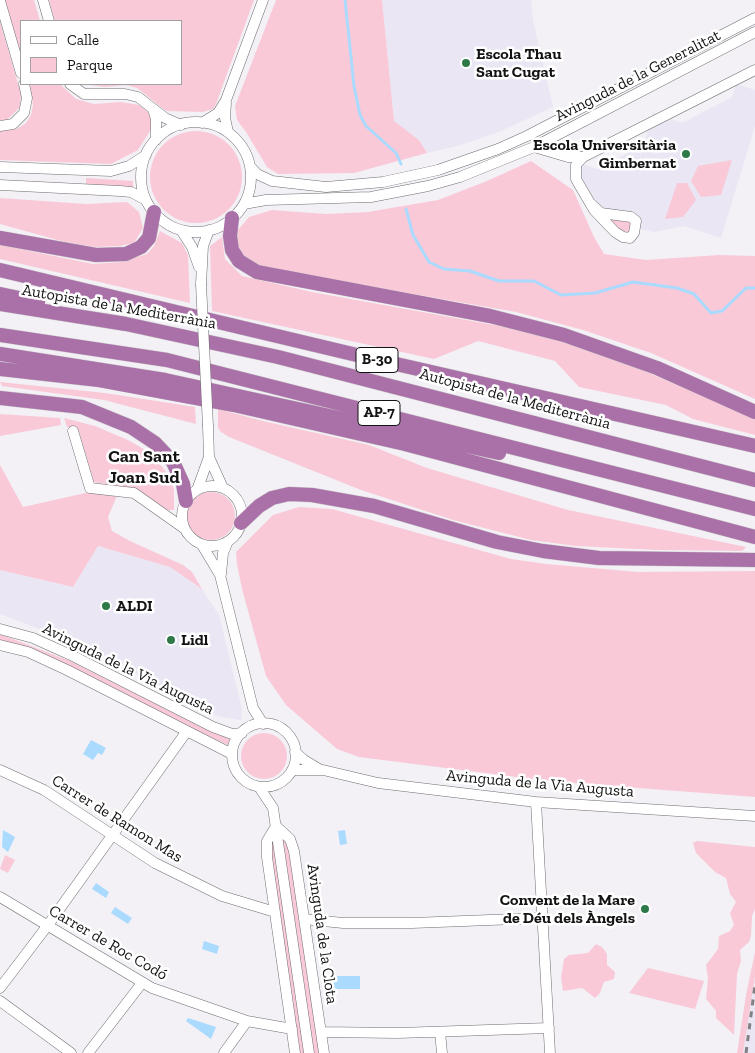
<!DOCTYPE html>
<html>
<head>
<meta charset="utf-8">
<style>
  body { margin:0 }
  #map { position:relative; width:755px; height:1053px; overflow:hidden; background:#f3f1f6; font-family:"Zilla Slab",serif }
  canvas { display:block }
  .legend { position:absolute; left:20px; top:20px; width:162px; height:65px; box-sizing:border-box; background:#fff; border:1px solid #a1a1a1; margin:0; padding:6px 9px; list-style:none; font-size:15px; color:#131314 }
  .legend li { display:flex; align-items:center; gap:10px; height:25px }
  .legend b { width:25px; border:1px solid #a1a1a1 }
</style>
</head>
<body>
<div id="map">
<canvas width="755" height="1053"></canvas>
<ul class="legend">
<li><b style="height:6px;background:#fff"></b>Calle</li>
<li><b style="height:14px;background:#f9c9d8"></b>Parque</li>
</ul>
</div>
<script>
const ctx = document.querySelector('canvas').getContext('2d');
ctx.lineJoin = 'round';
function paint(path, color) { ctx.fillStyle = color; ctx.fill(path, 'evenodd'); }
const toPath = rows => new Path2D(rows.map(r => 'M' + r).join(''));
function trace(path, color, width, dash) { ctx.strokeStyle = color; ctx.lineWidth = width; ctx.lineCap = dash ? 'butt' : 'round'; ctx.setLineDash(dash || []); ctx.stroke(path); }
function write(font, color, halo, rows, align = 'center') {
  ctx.font = font + ' "Zilla Slab",serif'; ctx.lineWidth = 5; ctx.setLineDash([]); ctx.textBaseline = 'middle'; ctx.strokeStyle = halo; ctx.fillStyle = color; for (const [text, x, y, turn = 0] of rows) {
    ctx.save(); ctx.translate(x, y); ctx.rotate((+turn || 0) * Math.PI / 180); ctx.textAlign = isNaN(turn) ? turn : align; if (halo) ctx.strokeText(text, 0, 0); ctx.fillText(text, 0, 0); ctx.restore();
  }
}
paint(toPath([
  [382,0,531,0,533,20,553,107,499,132,461,145,427,153,419,140,394,122],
  [736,84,755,90,755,126,721,238,684,226,654,232,636,228,594,210,576,179,582,164,597,169,644,144,653,112,682,123,732,97],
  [98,546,170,567,202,589,219,615,242,709,241,720,220,717,195,707,94,650,0,614,0,570,73,587],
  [755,976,755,1053,743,1053,745,1034]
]), '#eae6f3');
paint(toPath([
  [4,0,34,0,40,21,21,21,21,56],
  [49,0,254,0,216,104,213,109,203,112,166,111,137,88,126,85,105,87,84,84,181,84,181,21,55,21],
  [276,0,382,0,394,121,419,140,427,153,354,173,278,174,267,167,246,132,237,120,235,106],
  [0,22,21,94,20,107,7,120,0,120],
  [30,84,60,84,76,99,94,104,121,102,139,105,148,112,152,120,152,128,138,150,111,164,0,160,0,131,17,129,26,123,31,115,33,105],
  '150 177a46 46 0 1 1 92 0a46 46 0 1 1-92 0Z',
  [732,160,721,195,701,197,691,181,698,166],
  [531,161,573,190,594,237,604,254,646,260,719,255,755,256,755,399,651,353,583,330,516,312,259,267,242,254,237,241,238,230,249,217,272,210,326,214,368,212,438,200,487,181],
  [86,178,133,181,133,189,86,185],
  [677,183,687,183,696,200,683,217,665,219],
  [0,198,86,204,127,202,139,212,143,228,134,243,119,246,96,247,65,242,0,224],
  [611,218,631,221,630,232,622,231,608,219],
  [160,231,182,243,188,255,190,303,0,259,0,245,93,264,121,262,147,254,154,246],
  [222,237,225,259,242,276,312,292,522,330,560,340,625,363,755,418,755,435,693,419,666,405,579,387,555,361,478,341,434,359,212,311,210,246],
  [0,382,105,393,195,407,196,424,104,400,2,386],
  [218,409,263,421,369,445,427,468,568,510,746,547,742,551,658,550,576,546,531,540,453,520,361,490,229,437,221,432,218,428],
  [0,414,60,418,61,425,0,436],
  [64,418,95,426,128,440,149,452,164,469,171,481,174,490,174,510,166,510,136,489,94,482,79,432,72,427,67,427],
  [0,465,23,507,90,492,112,493,116,498,108,517,112,531,130,541,183,565,192,572,202,589,170,567,98,546,73,587,0,570],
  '187 516a24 24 0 1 1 48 0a24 24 0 1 1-48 0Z',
  [299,507,332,509,511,559,546,564,638,572,755,571,755,797,548,781,359,757,337,749,286,705,266,676,242,589,237,564,236,552,273,515],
  [0,634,70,661,205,729,231,739,228,745,172,720,72,667,0,640],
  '241 756a23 23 0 1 1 46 0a23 23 0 1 1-46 0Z',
  [273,808,294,851,324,1053,295,1053,267,857],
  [697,841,755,847,755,909,752,916,751,936,749,942,740,950,741,961,737,974,734,1035,716,1018,716,1011,706,999,708,978,706,965,718,949,719,936,730,931,734,925,730,913,736,902,730,894,726,878,715,872,696,853,693,843],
  [5,855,15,860,8,873,0,869],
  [596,944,602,947,607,954,607,965,615,972,614,979,604,982,600,993,595,998,582,988,563,991,561,978,564,959,569,955,588,953],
  [755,952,755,976,743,1053,737,1053,746,995],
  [648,968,704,981,695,1009,629,993]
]), '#f9c9d8');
paint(toPath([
  [91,740,106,748,102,755,98,753,93,760,83,754],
  [3,830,15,837,8,852,2,847],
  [345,830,347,844,340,845,338,831],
  [96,883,109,892,106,898,92,889],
  [115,907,132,918,128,924,111,913],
  [204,941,219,946,217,954,202,949],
  [331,976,360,976,360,989,331,989],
  [188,1018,216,1027,211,1039,186,1021]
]), '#aadafe');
trace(toPath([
  [345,0,354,86,360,115,366,126,396,153,401,164],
  [406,209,413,235,429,262,444,269,470,271,499,281,534,281,561,295,595,293,633,282,677,288,694,294,711,313,722,311,746,288,755,288]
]), '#aadafe', 3);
const minor = toPath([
  [43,0,49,21],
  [0,1,21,73],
  [70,84,84,94,125,94,138,97,165,118,181,125],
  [226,103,225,118,228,132],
  [153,109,156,119,156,140],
  '141 177a55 55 0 1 1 110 0a55 55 0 1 1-110 0Z',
  [202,123,218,113,226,100,263,0],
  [0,126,13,124,24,113,27,98,24,84],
  [534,147,568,157,583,157,755,70],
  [583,157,576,165,576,179,580,186,594,210,615,232,623,237,630,238,634,233,636,221,631,217,601,213,590,203],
  [250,166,257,174,272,181,326,187,383,182,438,170,498,149,527,136,755,18],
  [0,167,111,171,129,166,146,155],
  [0,185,120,191,131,192,146,200],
  [244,204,266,200,371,197,428,186,460,177,534,147,755,32],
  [181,230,192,247,199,267],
  [201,284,203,246,209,230],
  [73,431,90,488,134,493,185,529],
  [209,457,223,488],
  '182 516a30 30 0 1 1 60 0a30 30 0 1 1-60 0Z',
  [197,490,209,457,208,426],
  [202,545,220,575,253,708,263,724],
  [221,574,223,553,228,541],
  [0,629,33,638,73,656,213,727,232,734,242,733],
  [0,645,28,652,67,670,232,754],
  '232 755a32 32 0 1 1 64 0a32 32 0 1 1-64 0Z',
  [295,752,304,760,319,769],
  [0,770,44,790,155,863,222,896,275,912],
  [292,770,323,770,378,783,536,802,755,816],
  [259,787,273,808,309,1053],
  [536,802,550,1053],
  [276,826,290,839,294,851,324,1053],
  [276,826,267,841,267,857,295,1053],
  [0,897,152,988,247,1021,292,1029],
  [304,919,343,923,412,923,542,918],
  [0,988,48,925,187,731],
  [0,1001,71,1053],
  [321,1032,398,1033,549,1028],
  [440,1032,442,1053],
  [88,1053,142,983],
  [224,1053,247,1021]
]);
const highway = toPath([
  [232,218,230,236,232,250,239,261,257,272,490,316,564,335,657,368,755,412],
  [0,238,96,255,126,254,141,247,149,238,154,212],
  [0,270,361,356,755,446],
  [0,294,38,302],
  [0,304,126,324,278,357,755,480],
  [0,335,167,360,755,509],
  [0,354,165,380,499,453],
  [0,369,99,380,234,405,405,444,755,537],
  [0,398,82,407,131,427,155,443,173,462,183,484,186,501],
  [241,523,259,506,272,498,289,494,312,495,374,506,497,542,543,551,599,558,755,560]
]);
trace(minor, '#6e6d71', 11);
trace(highway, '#d0d0d0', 15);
trace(minor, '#fff', 10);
trace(highway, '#aa71a8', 14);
trace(toPath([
  [746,1053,755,985]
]), '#818083', 3, [6, 6]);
const minorBridge = toPath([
  [201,284,208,426]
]);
trace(minorBridge, '#6e6d71', 11, []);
trace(minorBridge, '#fff', 10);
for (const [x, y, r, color] of [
  [466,63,5,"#2d7a48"],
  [686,154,5,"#2d7a48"],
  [106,606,5,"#2d7a48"],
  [171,640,5,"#2d7a48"],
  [645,909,5,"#2d7a48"]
]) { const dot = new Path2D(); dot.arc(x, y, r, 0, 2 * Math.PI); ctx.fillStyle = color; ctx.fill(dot); trace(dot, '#fff', 2); }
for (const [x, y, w] of [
  [377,360,42],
  [379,413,42]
]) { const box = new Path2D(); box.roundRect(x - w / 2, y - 12.5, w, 25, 4); ctx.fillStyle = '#fff'; ctx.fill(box); trace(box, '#131314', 1); }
write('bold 15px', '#131314', null, [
  ["B-30",377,360],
  ["AP-7",379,413]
]);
write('bold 16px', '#131314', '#fff', [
  ["Escola Thau",476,54],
  ["Sant Cugat",476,72],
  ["Escola Universitària",676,145,"right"],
  ["Gimbernat",676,163,"right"],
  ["ALDI",116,606],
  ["Lidl",181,640],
  ["Convent de la Mare",635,900,"right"],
  ["de Déu dels Àngels",635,918,"right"]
], 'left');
write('16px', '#131314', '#fff', [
  ["Avinguda de la Generalitat",638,76,-27],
  ["Autopista de la Mediterrània",119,307,10],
  ["Autopista de la Mediterrània",515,399,15],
  ["Avinguda de la Via Augusta",128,669,26],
  ["Avinguda de la Via Augusta",540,784,5],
  ["Carrer de Ramon Mas",117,819,32],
  ["Avinguda de la Clota",322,934,82],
  ["Carrer de Roc Codó",108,943,30]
]);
write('bold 18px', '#131314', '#fff', [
  ["Can Sant",144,457],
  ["Joan Sud",144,478]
]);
</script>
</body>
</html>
